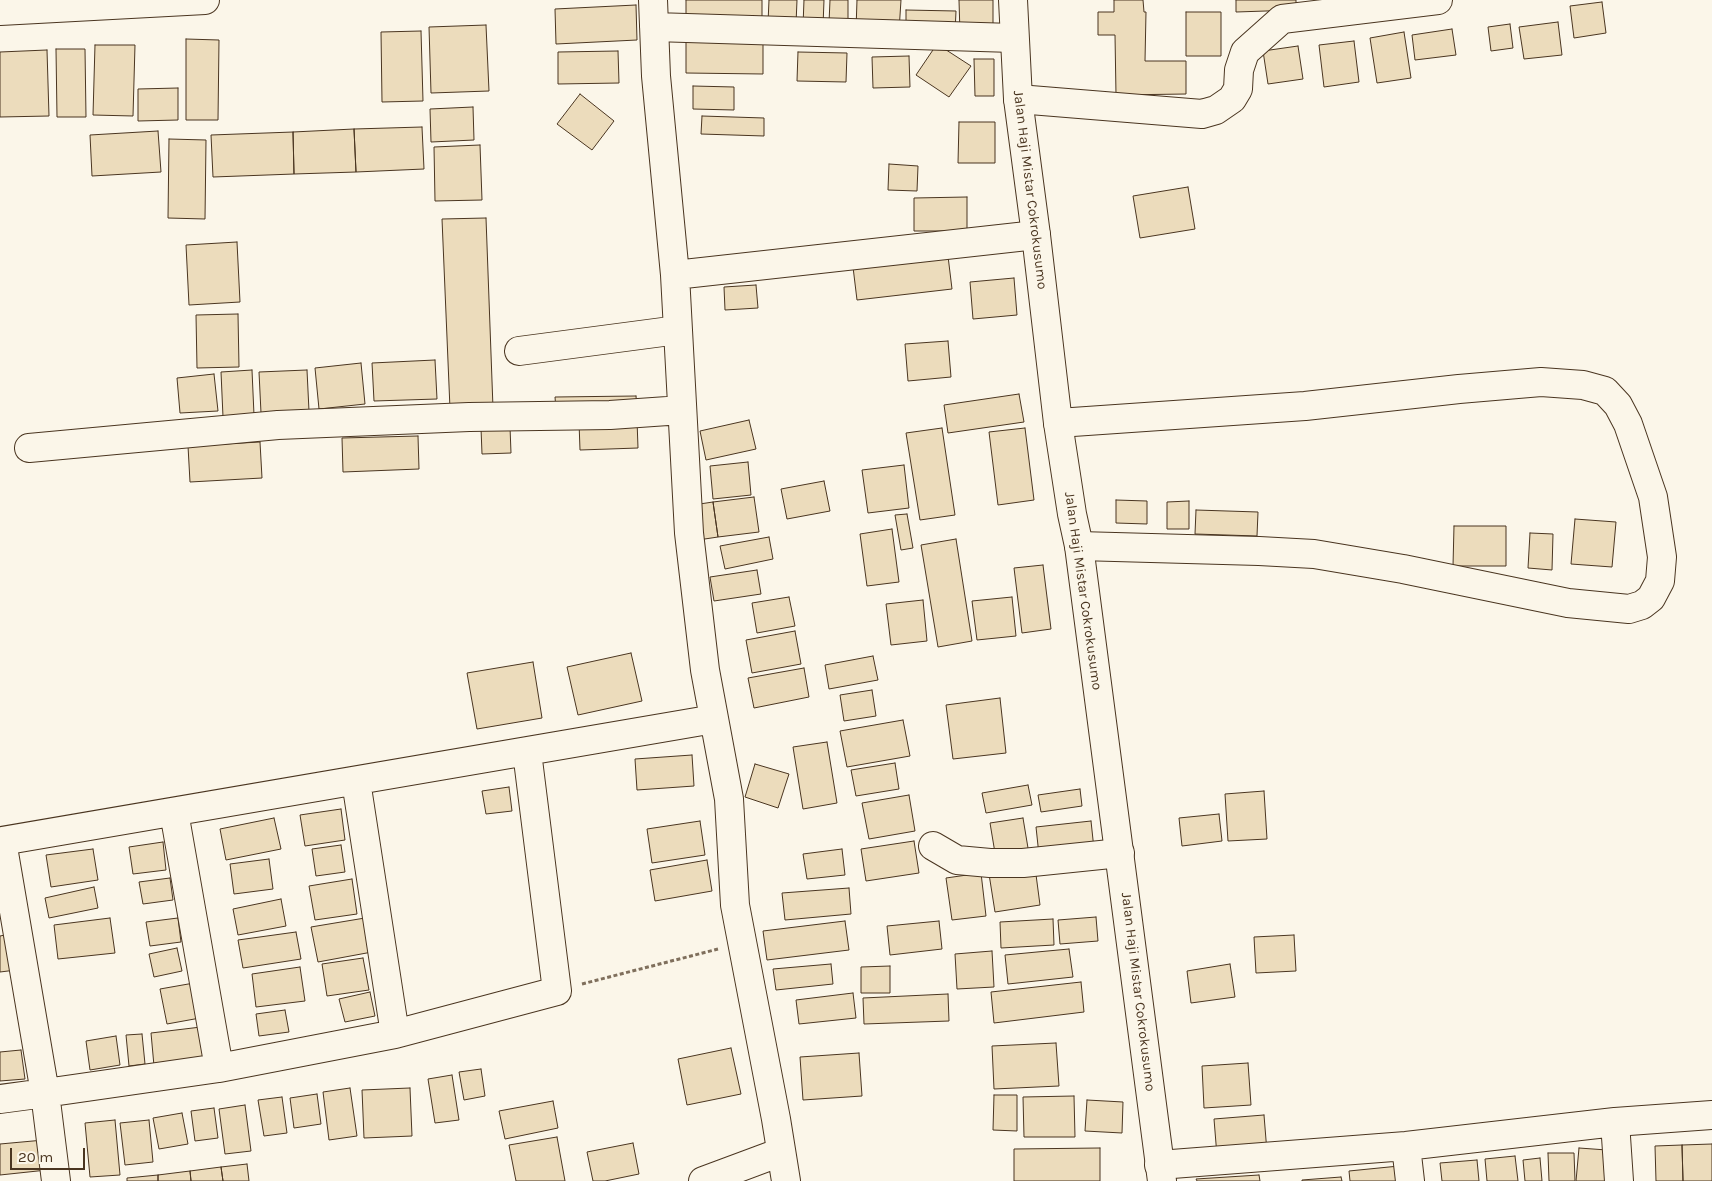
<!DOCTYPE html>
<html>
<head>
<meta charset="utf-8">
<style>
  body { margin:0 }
  #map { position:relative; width:1712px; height:1181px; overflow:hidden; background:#fbf6e9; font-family:Karla,sans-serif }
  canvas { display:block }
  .scale { position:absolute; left:10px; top:1148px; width:75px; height:22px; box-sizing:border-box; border:2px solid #4a3520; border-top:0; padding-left:6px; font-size:15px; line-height:18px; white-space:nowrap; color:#4a3520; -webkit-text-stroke:4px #fbf6e9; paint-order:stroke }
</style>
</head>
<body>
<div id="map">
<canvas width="1712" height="1181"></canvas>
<div class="scale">20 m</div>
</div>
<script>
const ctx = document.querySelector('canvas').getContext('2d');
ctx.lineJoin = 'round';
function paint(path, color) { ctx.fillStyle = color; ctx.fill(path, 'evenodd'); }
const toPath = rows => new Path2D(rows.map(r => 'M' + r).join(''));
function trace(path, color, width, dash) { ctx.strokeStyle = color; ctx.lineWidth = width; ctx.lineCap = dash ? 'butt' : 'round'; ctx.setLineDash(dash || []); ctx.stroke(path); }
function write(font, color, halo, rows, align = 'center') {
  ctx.font = font + ' Karla,sans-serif'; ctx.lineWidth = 4; ctx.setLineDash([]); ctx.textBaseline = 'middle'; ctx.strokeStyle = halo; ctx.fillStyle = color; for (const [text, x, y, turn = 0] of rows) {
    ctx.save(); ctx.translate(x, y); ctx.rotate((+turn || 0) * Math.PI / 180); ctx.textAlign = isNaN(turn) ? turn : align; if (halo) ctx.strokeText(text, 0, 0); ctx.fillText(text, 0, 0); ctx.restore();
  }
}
const building = toPath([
  [686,0,762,0,762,26,686,23,686,0],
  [769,0,797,0,796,24,768,23,769,0],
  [804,0,824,0,823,26,803,26,804,0],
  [830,0,848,0,848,23,829,23,830,0],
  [857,0,901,0,899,31,856,30,857,0],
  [959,0,993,0,993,34,960,34,959,0],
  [1114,0,1143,0,1144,12,1146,12,1145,61,1186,61,1186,94,1116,95,1115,35,1098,35,1098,12,1114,12,1114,0],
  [1236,0,1296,0,1296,10,1236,12,1236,0],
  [1602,2,1606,33,1574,38,1570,6,1602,2],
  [636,5,637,40,556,44,555,9,636,5],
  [906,10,956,11,955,33,906,32,906,10],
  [1186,12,1221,12,1221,56,1186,56,1186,12],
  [1558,22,1562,55,1524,59,1519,27,1558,22],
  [1510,24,1513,48,1491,51,1488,27,1510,24],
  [486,25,489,91,431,93,429,27,486,25],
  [1452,29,1456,55,1415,60,1412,35,1452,29],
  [421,31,423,101,382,102,381,32,421,31],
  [1404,32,1411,78,1377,83,1370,38,1404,32],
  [186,39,219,40,218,120,186,120,186,39],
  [1354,41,1359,82,1324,87,1319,45,1354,41],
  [686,42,763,42,763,74,686,73,686,42],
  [937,44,971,66,949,97,916,75,937,44],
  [95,45,135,45,133,116,93,115,95,45],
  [1298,46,1303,79,1268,84,1263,51,1298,46],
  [56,49,85,49,86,117,57,117,56,49],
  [47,50,49,116,0,117,0,52,47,50],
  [618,51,619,83,558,84,558,52,618,51],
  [798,52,847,53,846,82,797,81,798,52],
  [909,56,910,87,873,88,872,57,909,56],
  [974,59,994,59,994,96,975,96,974,59],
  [693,86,734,87,734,110,693,109,693,86],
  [178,88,178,120,138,121,138,89,178,88],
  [580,94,614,121,592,150,557,124,580,94],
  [473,107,474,140,431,142,430,109,473,107],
  [702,116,764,118,764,136,701,134,702,116],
  [959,122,995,122,995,163,958,163,959,122],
  [422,127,424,169,356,172,354,129,422,127],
  [354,129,356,172,294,174,293,132,354,129],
  [158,131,161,172,92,176,90,135,158,131],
  [293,132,294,174,213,177,211,135,293,132],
  [169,139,206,140,205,219,168,218,169,139],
  [480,145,482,200,435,201,434,147,480,145],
  [889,164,918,166,917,191,888,190,889,164],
  [1188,187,1195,229,1140,238,1133,196,1188,187],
  [967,197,967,231,914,231,914,198,967,197],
  [486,218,493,408,450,409,442,219,486,218],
  [237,242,240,302,189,305,186,245,237,242],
  [948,256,952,289,857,300,853,267,948,256],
  [1014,278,1017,315,973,319,970,282,1014,278],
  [756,285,758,308,725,310,724,287,756,285],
  [238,314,239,367,197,368,196,315,238,314],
  [948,341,951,377,908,381,905,344,948,341],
  [435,360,437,399,374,401,372,363,435,360],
  [361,363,365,404,319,409,315,368,361,363],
  [252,370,254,415,223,417,221,372,252,370],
  [307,370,309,411,261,413,259,372,307,370],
  [214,374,218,411,180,413,177,378,214,374],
  [1019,394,1024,422,948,433,944,405,1019,394],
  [636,396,637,409,556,410,555,397,636,396],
  [637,420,638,448,580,450,579,422,637,420],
  [749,420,756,449,706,460,700,431,749,420],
  [510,427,511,453,482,454,481,428,510,427],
  [942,428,955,515,920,520,906,433,942,428],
  [1025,428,1034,500,998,505,989,432,1025,428],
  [418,436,419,469,343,472,342,438,418,436],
  [260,442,262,478,190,482,188,446,260,442],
  [748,462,751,495,713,499,710,466,748,462],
  [904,465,909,508,868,513,862,470,904,465],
  [824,481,830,511,787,519,781,489,824,481],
  [754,497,759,532,718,537,713,502,754,497],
  [1116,500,1147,501,1147,524,1116,523,1116,500],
  [1189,501,1189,529,1167,529,1167,502,1189,501],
  [713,502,718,537,698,540,693,505,713,502],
  [1196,510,1258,512,1257,536,1195,534,1196,510],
  [907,514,913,548,901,550,895,515,907,514],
  [1575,519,1616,522,1612,567,1571,564,1575,519],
  [1454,526,1506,526,1506,566,1453,566,1454,526],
  [892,529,899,582,867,586,860,534,892,529],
  [1530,533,1553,534,1552,570,1528,568,1530,533],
  [769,537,773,559,725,569,720,546,769,537],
  [956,539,972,641,938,647,921,545,956,539],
  [1043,565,1051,629,1022,633,1014,568,1043,565],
  [757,570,761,594,714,601,710,577,757,570],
  [789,597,795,626,757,633,752,603,789,597],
  [1012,597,1016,636,977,640,972,601,1012,597],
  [923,600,927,641,891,645,886,604,923,600],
  [795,631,801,664,752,673,746,640,795,631],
  [631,653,642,701,578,715,567,667,631,653],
  [873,656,878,680,829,689,825,665,873,656],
  [533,662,542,718,477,729,467,673,533,662],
  [804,668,809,697,754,708,748,678,804,668],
  [872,690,876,716,844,721,840,695,872,690],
  [1000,698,1006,753,953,759,946,705,1000,698],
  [903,720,910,756,847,767,840,731,903,720],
  [827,742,837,803,803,809,793,747,827,742],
  [692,755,694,786,637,790,635,759,692,755],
  [895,763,899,789,856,796,851,770,895,763],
  [755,764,789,774,778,808,745,797,755,764],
  [1028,785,1032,805,986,813,982,793,1028,785],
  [509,787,512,811,486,814,482,791,509,787],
  [1080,789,1082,806,1041,812,1038,795,1080,789],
  [1264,791,1267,839,1228,841,1225,794,1264,791],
  [909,795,915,831,869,839,862,803,909,795],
  [341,809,345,840,305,846,300,815,341,809],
  [1219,814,1222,841,1182,846,1179,818,1219,814],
  [274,818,281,849,226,860,220,829,274,818],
  [1023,818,1029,854,996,859,990,823,1023,818],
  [700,821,705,855,652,863,647,829,700,821],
  [1091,821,1094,849,1039,855,1036,827,1091,821],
  [914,841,919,873,866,881,861,849,914,841],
  [163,842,166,870,133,874,129,847,163,842],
  [341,845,345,872,316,876,312,849,341,845],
  [93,849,98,880,51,887,46,855,93,849],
  [842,849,845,875,807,879,803,854,842,849],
  [269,859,273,889,234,894,230,864,269,859],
  [707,860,712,891,655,901,650,870,707,860],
  [1035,867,1040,905,995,912,989,874,1035,867],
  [981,873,986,916,952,920,946,878,981,873],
  [170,878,173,900,143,904,139,882,170,878],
  [352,879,357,914,315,920,309,886,352,879],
  [94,887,98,908,49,918,45,898,94,887],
  [849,888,851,914,785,920,782,893,849,888],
  [281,899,286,926,238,935,233,909,281,899],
  [1096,917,1098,941,1060,944,1058,920,1096,917],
  [110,918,115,953,58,959,54,925,110,918],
  [178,918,181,942,150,946,146,922,178,918],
  [365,918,372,952,318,962,311,927,365,918],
  [1053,919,1054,945,1001,948,1000,922,1053,919],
  [845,921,849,950,767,960,763,931,845,921],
  [939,921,942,949,890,955,887,926,939,921],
  [296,932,301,959,243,968,238,940,296,932],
  [10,934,16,970,0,972,0,936,10,934],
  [1294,935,1296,971,1256,973,1254,937,1294,935],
  [177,948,182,971,154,977,149,954,177,948],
  [1069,949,1073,977,1008,984,1005,955,1069,949],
  [992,951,994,987,957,989,955,954,992,951],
  [363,958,369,990,327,996,322,964,363,958],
  [831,964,833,984,776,990,773,969,831,964],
  [1230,964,1235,997,1191,1003,1187,971,1230,964],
  [890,966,890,993,861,993,861,967,890,966],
  [300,967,305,1001,256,1007,252,974,300,967],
  [1081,982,1084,1012,994,1023,991,992,1081,982],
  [194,983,200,1018,167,1024,160,989,194,983],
  [370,992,375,1016,345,1022,339,999,370,992],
  [853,993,856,1018,799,1024,796,1000,853,993],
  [948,994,949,1021,864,1024,863,998,948,994],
  [285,1010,289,1032,259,1036,256,1014,285,1010],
  [201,1027,205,1061,154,1066,151,1033,201,1027],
  [142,1034,145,1064,129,1066,126,1035,142,1034],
  [116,1036,120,1065,90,1070,86,1041,116,1036],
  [1056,1043,1059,1086,994,1089,992,1046,1056,1043],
  [731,1048,741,1094,687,1105,678,1059,731,1048],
  [21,1050,25,1079,0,1081,0,1052,21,1050],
  [859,1053,862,1096,803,1100,800,1057,859,1053],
  [1248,1063,1251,1105,1204,1108,1202,1066,1248,1063],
  [481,1069,485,1096,464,1100,459,1072,481,1069],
  [452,1075,459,1120,435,1123,428,1079,452,1075],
  [350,1088,357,1136,329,1140,323,1092,350,1088],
  [410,1088,412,1136,364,1138,362,1090,410,1088],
  [317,1094,321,1124,294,1128,290,1098,317,1094],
  [994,1095,1017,1095,1017,1131,993,1130,994,1095],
  [1074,1096,1075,1137,1024,1137,1023,1097,1074,1096],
  [282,1097,287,1133,264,1136,258,1100,282,1097],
  [1087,1100,1123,1102,1122,1133,1085,1131,1087,1100],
  [553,1101,558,1128,505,1139,499,1111,553,1101],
  [245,1105,251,1151,225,1154,219,1109,245,1105],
  [214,1108,218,1138,195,1141,191,1111,214,1108],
  [182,1113,188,1144,159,1149,153,1118,182,1113],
  [1264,1115,1267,1152,1217,1156,1214,1119,1264,1115],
  [115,1120,120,1175,90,1177,85,1123,115,1120],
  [149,1120,153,1162,125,1165,120,1123,149,1120],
  [557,1137,565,1181,516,1181,509,1145,557,1137],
  [44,1140,47,1170,0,1175,0,1144,44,1140],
  [633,1143,639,1174,605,1181,593,1181,587,1152,633,1143],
  [1712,1144,1712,1181,1683,1181,1682,1145,1712,1144],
  [1682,1145,1683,1181,1656,1181,1655,1146,1682,1145],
  [1100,1148,1100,1181,1014,1181,1014,1149,1100,1148],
  [1579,1148,1607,1150,1605,1181,1576,1181,1579,1148],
  [1548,1153,1574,1153,1575,1181,1549,1181,1548,1153],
  [1515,1156,1518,1181,1487,1181,1485,1159,1515,1156],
  [1540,1158,1542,1181,1525,1181,1523,1160,1540,1158],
  [1477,1160,1479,1181,1442,1181,1440,1163,1477,1160],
  [247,1164,249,1181,223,1181,221,1167,247,1164],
  [1399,1166,1400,1181,1350,1181,1349,1171,1399,1166],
  [221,1167,223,1181,191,1181,190,1171,221,1167],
  [190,1171,191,1181,158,1181,158,1175,190,1171],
  [158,1175,158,1181,127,1181,127,1178,158,1175],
  [1259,1175,1260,1181,1197,1181,1196,1179,1259,1175],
  [1341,1177,1342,1181,1302,1181,1302,1180,1341,1177]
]);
paint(building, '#ecdcbc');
trace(building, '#4a3520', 1);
const minor = toPath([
  [653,0,656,76,675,275,689,533,705,670,729,799,735,905,776,1119,786,1181],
  [0,11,205,0],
  [654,27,1013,38],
  [1018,99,1202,114,1216,110,1232,99,1238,89,1239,70,1245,52,1282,19,1438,0],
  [675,275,1036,235],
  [519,351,678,330],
  [1058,423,1305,406,1459,389,1541,382,1583,385,1605,391,1618,405,1628,424,1653,497,1662,557,1660,581,1651,598,1642,605,1629,609,1568,603,1403,569,1314,554,1259,551,1079,546],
  [29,448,278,425,469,417,610,415,682,410],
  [527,752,557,991,395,1034,219,1068,45,1093,2,841,714,719],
  [356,781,395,1034],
  [174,812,219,1068],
  [933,846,957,860,990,863,1023,863,1120,853],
  [0,1099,45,1093,56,1181],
  [1615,1122,1619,1181],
  [1406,1146,1410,1181],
  [1159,1165,1406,1146,1615,1122,1712,1115],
  [703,1181,781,1152]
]);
const major = toPath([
  [1013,0,1018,99,1036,235,1058,423,1072,514,1079,546,1162,1181]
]);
trace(minor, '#4a3520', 30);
trace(major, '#4a3520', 30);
trace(toPath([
  [582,984,718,949]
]), '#7f6f5c', 3, [4, 2.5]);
trace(minor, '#fbf6e9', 28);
trace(major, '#fbf6e9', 28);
write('14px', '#4a3520', '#fbf6e9', [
  ["Jalan Haji Mistar Cokrokusumo",1030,190,83],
  ["Jalan Haji Mistar Cokrokusumo",1083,591,82],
  ["Jalan Haji Mistar Cokrokusumo",1138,992,83]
]);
</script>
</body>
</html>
